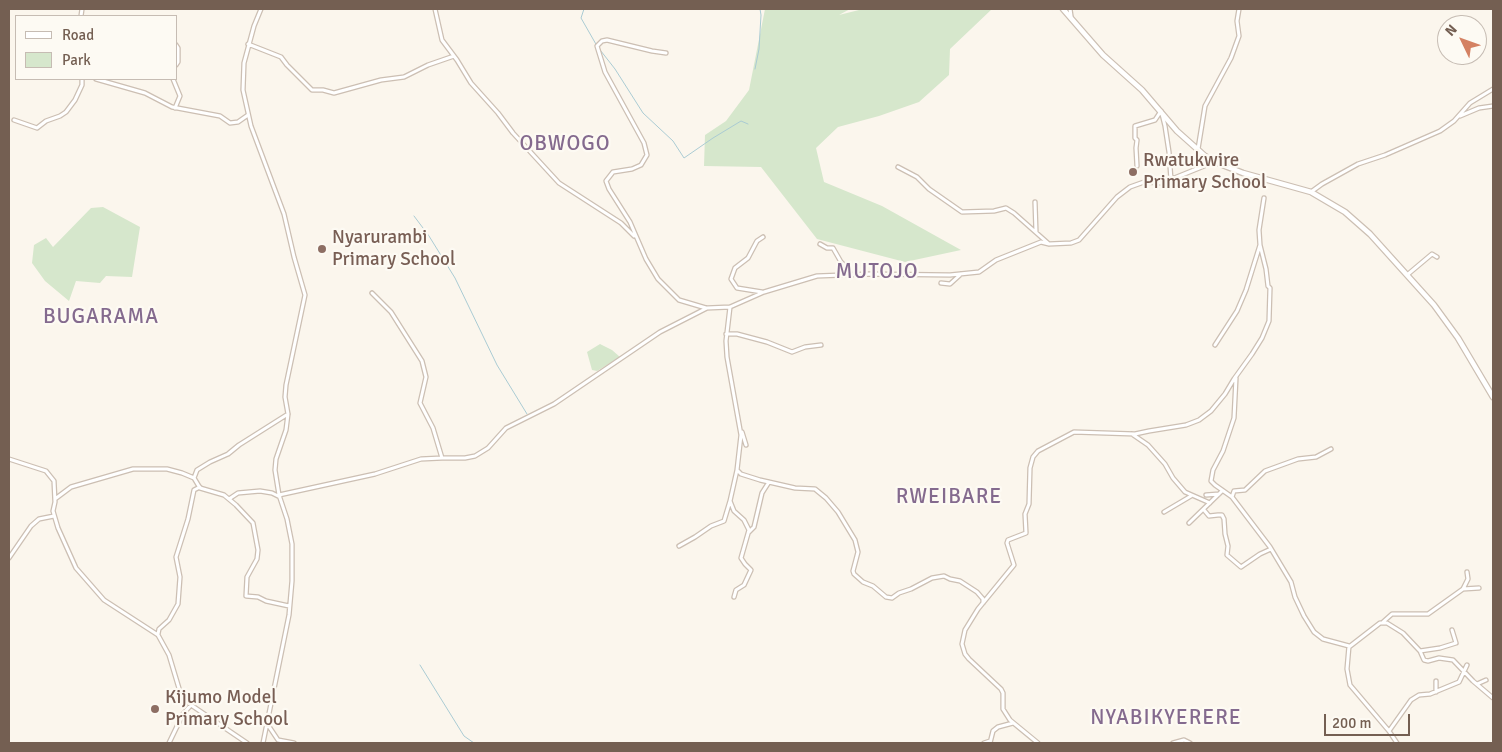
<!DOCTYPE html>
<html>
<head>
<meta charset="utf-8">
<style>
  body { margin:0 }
  #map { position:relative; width:1502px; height:752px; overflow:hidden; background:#fbf6ed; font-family:Signika,sans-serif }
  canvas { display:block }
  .frame { position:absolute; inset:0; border:10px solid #745f52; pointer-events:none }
  .legend { position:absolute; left:15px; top:15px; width:162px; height:65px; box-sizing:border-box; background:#fdfaf3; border:1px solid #c6bcb3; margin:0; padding:6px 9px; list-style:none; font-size:15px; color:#745f52 }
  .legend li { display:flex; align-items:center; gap:10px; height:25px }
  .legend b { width:25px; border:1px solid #c6bcb3 }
  .north { position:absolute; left:1437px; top:15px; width:50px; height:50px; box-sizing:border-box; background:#fdfaf3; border:1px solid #c6bcb3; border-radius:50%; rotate:312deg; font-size:14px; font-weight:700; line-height:20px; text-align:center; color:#745f52 }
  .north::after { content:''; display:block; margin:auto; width:18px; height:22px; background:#d48162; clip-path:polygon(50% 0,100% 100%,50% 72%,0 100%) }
  .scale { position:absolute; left:1324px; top:714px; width:86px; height:22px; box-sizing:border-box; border:2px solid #745f52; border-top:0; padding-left:6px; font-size:15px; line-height:18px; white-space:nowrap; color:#745f52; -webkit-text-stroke:4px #fdfaf3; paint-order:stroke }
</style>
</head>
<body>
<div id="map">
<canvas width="1502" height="752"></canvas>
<div class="frame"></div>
<ul class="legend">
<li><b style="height:6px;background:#fff"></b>Road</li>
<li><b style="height:14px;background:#d6e7cc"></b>Park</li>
</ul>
<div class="north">N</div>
<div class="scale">200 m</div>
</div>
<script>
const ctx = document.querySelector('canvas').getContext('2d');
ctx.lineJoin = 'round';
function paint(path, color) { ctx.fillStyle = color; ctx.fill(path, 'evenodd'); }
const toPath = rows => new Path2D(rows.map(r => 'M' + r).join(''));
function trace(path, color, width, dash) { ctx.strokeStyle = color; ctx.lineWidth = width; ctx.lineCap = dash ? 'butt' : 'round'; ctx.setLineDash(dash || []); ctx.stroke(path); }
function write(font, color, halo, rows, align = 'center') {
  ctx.font = font + ' Signika,sans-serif'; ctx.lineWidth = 4.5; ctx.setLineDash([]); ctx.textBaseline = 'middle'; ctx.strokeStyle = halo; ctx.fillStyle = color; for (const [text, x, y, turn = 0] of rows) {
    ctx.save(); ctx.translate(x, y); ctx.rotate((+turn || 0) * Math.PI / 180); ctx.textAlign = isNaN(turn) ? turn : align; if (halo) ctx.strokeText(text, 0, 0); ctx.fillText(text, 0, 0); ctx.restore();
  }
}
paint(toPath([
  [765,9,850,9,839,15,863,9,992,9,950,49,949,75,919,102,879,116,838,127,816,148,824,182,882,206,961,250,905,262,817,239,761,167,704,166,705,135,726,121,749,90],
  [103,207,140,227,132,277,106,276,100,283,76,281,69,301,45,281,32,263,34,245,46,238,53,247,91,208],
  [600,344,612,350,620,357,597,371,592,370,587,352]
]), '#d6e7cc');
trace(toPath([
  [584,9,581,18,597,46,615,69,643,113,673,141,684,158,713,138,741,121,748,124],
  [755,69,759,49,761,15,760,9],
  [414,216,429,236,455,278,497,365,527,414],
  [420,665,464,736,474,743]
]), '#aacbd3', 1);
const minor = toPath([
  [261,9,254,26,244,63,243,90,251,126,284,214,294,257,305,295,286,385,285,397,288,414,286,430,276,459,275,470,279,495,287,519,292,544,292,581,289,615,263,743],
  [435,9,442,40,457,60,471,83,498,113,513,133,559,183,621,223,634,236],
  [1070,9,1071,16],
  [81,16,82,9],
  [248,44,281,57,287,65,312,90,323,90,334,93,381,80,404,77,428,65,454,56],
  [176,45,178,48,178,62,176,65],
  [666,53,652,51,607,40,602,41,597,46,605,72,644,143,647,155,641,165,632,169,613,172,606,181,609,189,630,222,646,259,658,279,679,300,706,308],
  [96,79,145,93,172,107,220,116,230,123,238,122,248,115],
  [173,79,180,96,175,108],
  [1162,114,1165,126,1169,152,1171,180],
  [1460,116,1479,108,1493,106],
  [14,120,37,128,46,121,60,116,66,112,75,100,82,85,82,79],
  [1198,149,1205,106,1231,58,1239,36,1237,21,1239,9],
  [1137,166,1136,148,1137,140,1135,138,1135,126,1155,120,1161,111],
  [898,167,917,177,929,189,962,212,994,211,1006,208,1014,213,1049,244],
  [1311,192,1322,184,1358,164,1385,155,1440,131,1454,121,1470,103,1493,89],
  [1035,202,1036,232],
  [820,244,827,248,833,248,841,262,849,270,851,275],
  [1407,275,1432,254,1437,257],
  [941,283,950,284,961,274],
  [762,292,737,288,731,279,735,268,748,258,757,241,763,237],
  [372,293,391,312,422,361,426,377,420,403,433,428,442,458],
  [730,307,726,341,727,357,741,435,737,470,741,474,760,480,795,488,815,489,826,498,838,512,855,540,858,552,853,571,854,574,863,582,873,586,886,597,892,598,899,593,911,589,932,578,944,576,950,579,960,581,977,592,983,599,983,603],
  [726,334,737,334,767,342,792,352,805,347,821,345],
  [1215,345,1237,311,1246,290,1260,245,1259,230,1264,198],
  [1236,378,1234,418,1223,451,1213,470,1211,481,1215,485,1232,497,1270,547,1291,582,1295,597,1304,616,1314,632,1323,639,1349,646,1347,669,1350,685,1389,731,1397,743],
  [288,414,239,445,228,454,210,462,197,470,194,478,200,488,224,495,236,505,253,523,258,550,257,559,247,577,246,596,258,597,266,601,289,606],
  [742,432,746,445],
  [1132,434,1148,445,1165,464,1173,478,1185,492,1210,503],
  [9,459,46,471,54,481,55,502,53,511,58,528,76,568,104,600,158,635,169,655,181,695,191,705,247,743],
  [279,495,375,474,421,459,442,458,465,458,475,456,488,448,506,428,554,404,660,332,707,308,730,307,764,292,817,276,869,274,950,275,979,272,996,260,1041,242,1049,244,1071,243,1079,240,1117,197,1130,187,1144,182,1162,183,1214,162],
  [1206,495,1219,494],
  [1232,497,1234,491,1245,490,1265,471,1298,459,1316,457,1331,449],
  [55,499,71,487,133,469,167,469,182,473,194,478],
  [229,499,238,493,260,491,272,493,280,497],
  [1204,510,1209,516,1218,515,1222,515,1224,519,1225,534,1228,546,1227,555,1241,567,1260,554,1271,549],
  [1164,512,1191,496],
  [1189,523,1222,491],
  [749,532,754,527,762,493,769,482],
  [679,546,695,537,711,526,724,521,730,501],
  [9,558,31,526,39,519,54,516],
  [1463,589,1468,579,1467,572],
  [734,597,736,590,744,585,751,570,745,564,741,558,749,530,744,520,734,511,730,501,737,470],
  [1383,622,1392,614,1428,614,1463,589,1479,588],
  [158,634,159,629,169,620,178,604,180,577,176,557,188,519,194,490,200,487],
  [1349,647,1380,623,1387,623,1403,633,1420,651,1424,660,1428,661,1439,658,1453,660,1473,681,1493,698],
  [1420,651,1440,648,1456,643,1452,630],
  [1436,681,1436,692],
  [1477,684,1486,680],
  [268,725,278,740,294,743],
  [1389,731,1411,700,1419,695,1430,694,1459,682,1467,665],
  [169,743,183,714,191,705],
  [984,743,990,741],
  [990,743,993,731,998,727,1013,723],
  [1038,743,1010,720,1003,709,1003,693,1001,689,969,659,965,654,962,644,965,630,978,609,1014,565,1007,543,1008,540,1026,533,1025,514,1029,504,1030,468,1033,457,1038,451,1074,432,1135,434,1149,431,1186,425,1199,420,1211,411,1225,394,1234,379,1252,354,1262,338,1269,321,1270,288,1268,286,1266,269,1260,245],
  [1173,743,1184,740,1190,743]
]);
const tertiary = toPath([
  [1063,9,1103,55,1142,90,1177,131,1205,156,1215,162,1243,173,1311,192,1345,212,1370,234,1434,305,1458,338,1493,397]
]);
trace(minor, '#ccbfb3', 5.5);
trace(tertiary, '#ccbfb3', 7);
trace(minor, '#fff', 3);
trace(tertiary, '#fff', 4.5);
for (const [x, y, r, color] of [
  [1133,172,5,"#8d6e63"],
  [322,249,5,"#8d6e63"],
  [155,709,5,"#8d6e63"]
]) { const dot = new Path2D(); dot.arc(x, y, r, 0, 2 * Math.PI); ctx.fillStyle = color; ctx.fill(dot); trace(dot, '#fdfaf3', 2); }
write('19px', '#785e54', '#fdfaf3', [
  ["Rwatukwire",1143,161],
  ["Primary School",1143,183],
  ["Nyarurambi",332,238],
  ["Primary School",332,260],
  ["Kijumo Model",165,698],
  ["Primary School",165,720]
], 'left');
ctx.letterSpacing = '1px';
write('21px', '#846a8e', '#fdfaf3', [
  ["OBWOGO",565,144],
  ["MUTOJO",877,272],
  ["BUGARAMA",101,317],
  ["RWEIBARE",949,497],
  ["NYABIKYERERE",1166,718]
]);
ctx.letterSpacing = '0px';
</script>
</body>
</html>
